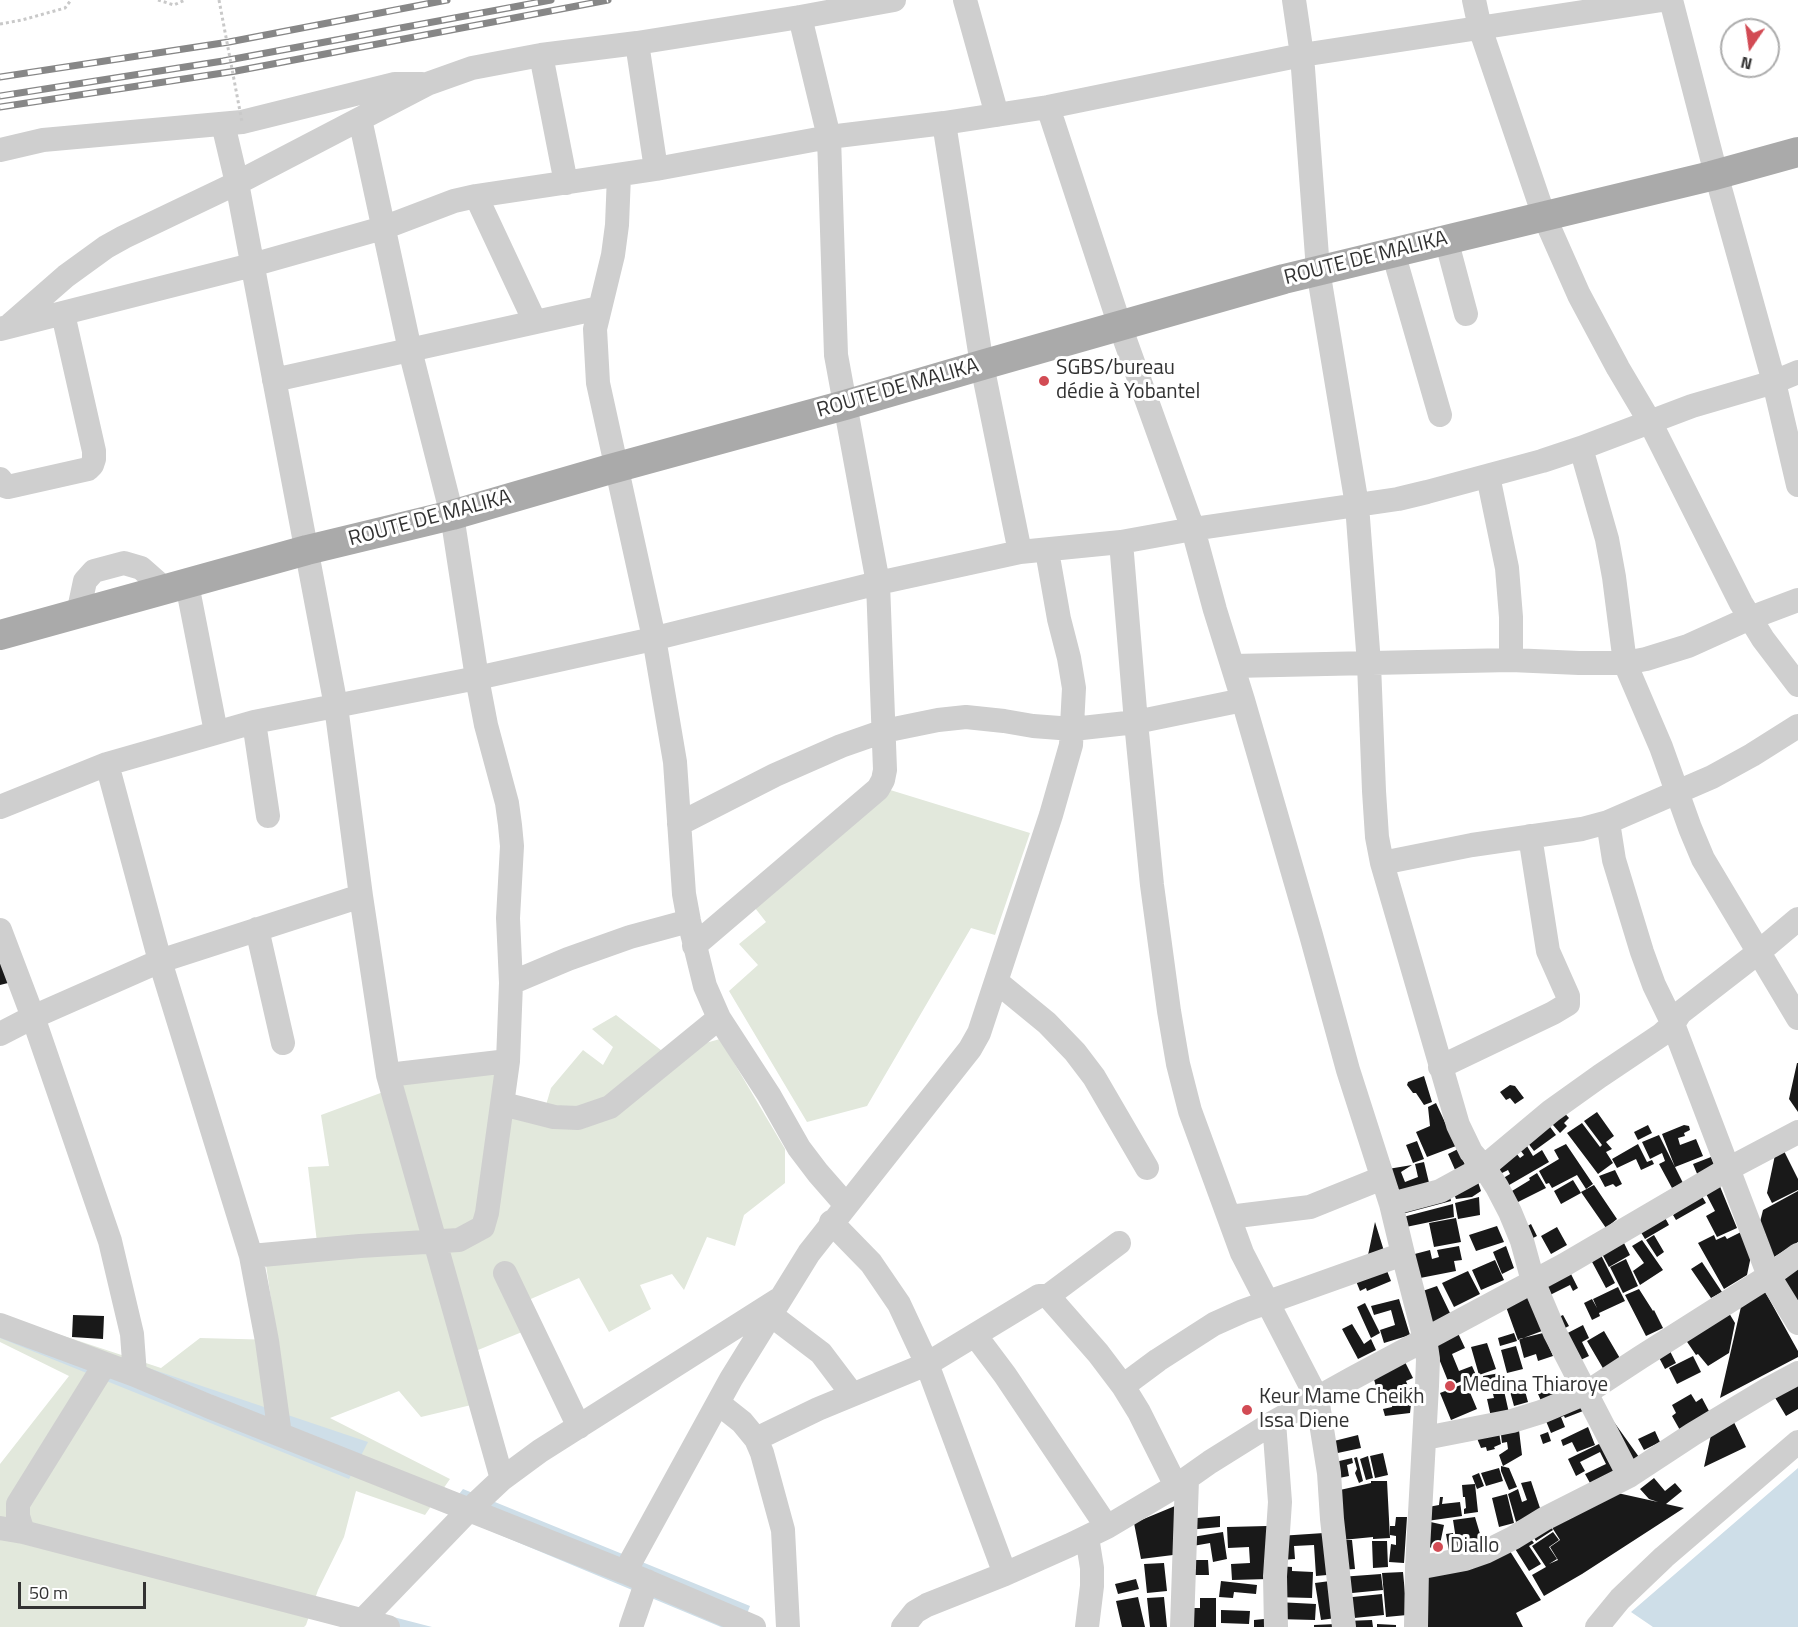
<!DOCTYPE html>
<html>
<head>
<meta charset="utf-8">
<style>
  body { margin:0 }
  #map { position:relative; width:1798px; height:1627px; overflow:hidden; background:#fff; font-family:"Titillium Web",sans-serif }
  canvas { display:block }
  .north { position:absolute; left:1720px; top:18px; width:60px; height:60px; box-sizing:border-box; background:#fff; border:2px solid #adadad; border-radius:50%; rotate:193deg; font-size:16px; font-weight:700; line-height:24px; text-align:center; color:#323232 }
  .north::after { content:''; display:block; margin:auto; width:21px; height:27px; background:#d24b54; clip-path:polygon(50% 0,100% 100%,50% 72%,0 100%) }
  .scale { position:absolute; left:18px; top:1582px; width:128px; height:27px; box-sizing:border-box; border:3px solid #323232; border-top:0; padding-left:8px; font-size:18px; line-height:21px; white-space:nowrap; color:#323232; -webkit-text-stroke:4px #fff; paint-order:stroke }
</style>
</head>
<body>
<div id="map">
<canvas width="1798" height="1627"></canvas>
<div class="north">N</div>
<div class="scale">50 m</div>
</div>
<script>
const ctx = document.querySelector('canvas').getContext('2d');
ctx.lineJoin = 'round';
function paint(path, color) { ctx.fillStyle = color; ctx.fill(path, 'evenodd'); }
const toPath = rows => new Path2D(rows.map(r => 'M' + r).join(''));
function trace(path, color, width, dash) { ctx.strokeStyle = color; ctx.lineWidth = width; ctx.lineCap = dash ? 'butt' : 'round'; ctx.setLineDash(dash || []); ctx.stroke(path); }
function write(font, color, halo, rows, align = 'center') {
  ctx.font = font + ' "Titillium Web",sans-serif'; ctx.lineWidth = 6; ctx.setLineDash([]); ctx.textBaseline = 'middle'; ctx.strokeStyle = halo; ctx.fillStyle = color; for (const [text, x, y, turn = 0] of rows) {
    ctx.save(); ctx.translate(x, y); ctx.rotate((+turn || 0) * Math.PI / 180); ctx.textAlign = isNaN(turn) ? turn : align; if (halo) ctx.strokeText(text, 0, 0); ctx.fillText(text, 0, 0); ctx.restore();
  }
}
paint(toPath([
  [887,789,1030,833,995,935,971,928,867,1106,807,1122,729,991,758,965,739,944,766,922,755,908],
  [616,1015,666,1054,720,1039,785,1149,785,1183,744,1215,735,1246,707,1237,684,1290,672,1274,640,1285,651,1309,609,1332,579,1278,517,1305,522,1332,478,1350,488,1401,421,1417,399,1391,330,1418,450,1479,425,1515,356,1491,344,1537,318,1590,306,1625,304,1627,0,1627,0,1464,69,1376,0,1342,0,1315,161,1368,200,1338,277,1340,266,1265,319,1259,308,1167,329,1166,321,1115,405,1084,510,1068,507,1116,541,1122,551,1088,583,1050,603,1065,613,1047,592,1029]
]), '#e2e8dc');
paint(toPath([
  [0,1318,368,1442,349,1479,0,1338],
  [1798,1468,1798,1627,1653,1627,1631,1612],
  [463,1489,750,1606,742,1627,721,1627,445,1512],
  [374,1612,432,1627,368,1627]
]), '#cedee8');
paint(toPath([
  [0,961,8,983,0,985],
  [1797,1063,1798,1063,1798,1112,1789,1099],
  [1424,1076,1432,1102,1424,1105,1416,1093,1413,1093,1407,1085,1408,1082],
  [1510,1085,1515,1086,1524,1098,1515,1104,1510,1098,1506,1100,1500,1092],
  [1436,1103,1456,1146,1427,1157,1416,1132,1430,1126,1428,1107],
  [1559,1107,1569,1118,1564,1123,1567,1126,1560,1133,1546,1117],
  [1597,1112,1614,1136,1606,1142,1612,1149,1606,1152,1613,1163,1598,1174,1567,1133,1582,1123,1600,1147,1602,1145,1584,1121],
  [1545,1120,1556,1135,1534,1151,1524,1138],
  [1648,1125,1652,1133,1638,1140,1634,1132],
  [1684,1125,1689,1126,1690,1130,1684,1133,1685,1136,1678,1138,1680,1145,1696,1139,1703,1156,1675,1167,1662,1134],
  [1659,1135,1683,1183,1672,1188,1659,1164,1665,1161,1662,1153,1650,1159,1642,1142],
  [1417,1141,1424,1159,1413,1163,1406,1145],
  [1566,1144,1593,1184,1586,1189,1577,1175,1552,1188,1549,1183,1546,1184,1539,1171,1559,1159,1554,1150],
  [1638,1144,1647,1162,1652,1160,1654,1164,1641,1170,1636,1159,1617,1168,1612,1159],
  [1527,1146,1533,1156,1542,1150,1549,1162,1504,1188,1500,1180,1510,1174,1508,1170,1502,1173,1495,1170,1516,1153,1520,1158,1524,1155,1520,1150],
  [1458,1149,1466,1167,1456,1172,1448,1154],
  [1784,1151,1798,1179,1798,1190,1772,1203,1767,1193,1775,1155],
  [1711,1157,1716,1169,1698,1176,1693,1164],
  [1424,1162,1431,1191,1397,1200,1388,1169,1412,1165,1401,1172,1405,1182,1418,1177,1415,1164],
  [1615,1170,1622,1184,1616,1187,1613,1184,1605,1187,1599,1176],
  [1537,1173,1546,1188,1512,1205,1507,1194,1530,1180,1529,1178],
  [1477,1179,1481,1191,1472,1197,1456,1199,1454,1194,1450,1196,1451,1201,1402,1214,1401,1206],
  [1573,1180,1581,1193,1561,1204,1554,1191],
  [1719,1184,1737,1228,1717,1237,1706,1216,1715,1211,1705,1192],
  [1594,1185,1617,1219,1606,1228,1581,1192],
  [1798,1191,1798,1242,1774,1257,1759,1226,1763,1210],
  [1700,1193,1706,1203,1676,1220,1673,1215],
  [1479,1197,1480,1215,1458,1219,1455,1203],
  [1453,1204,1454,1217,1406,1227,1403,1217],
  [1663,1214,1669,1225,1645,1239,1639,1229],
  [1456,1218,1461,1242,1434,1247,1429,1223],
  [1375,1222,1384,1251,1368,1255],
  [1531,1224,1537,1236,1527,1241,1522,1229],
  [1497,1226,1504,1242,1476,1251,1469,1235],
  [1557,1227,1567,1245,1551,1254,1541,1236],
  [1741,1232,1751,1256,1747,1275,1724,1289,1698,1243,1714,1235,1716,1240,1725,1236,1727,1239],
  [1654,1235,1664,1252,1657,1257,1646,1240],
  [1642,1240,1663,1270,1640,1285,1633,1271,1644,1263,1632,1246],
  [1623,1241,1630,1255,1609,1267,1601,1252],
  [1459,1246,1462,1260,1454,1261,1456,1271,1415,1279,1407,1256,1430,1250,1432,1259,1439,1257,1437,1250],
  [1506,1246,1514,1268,1502,1274,1493,1252],
  [1601,1255,1615,1283,1606,1288,1591,1260],
  [1626,1259,1638,1286,1623,1293,1610,1267],
  [1495,1260,1504,1280,1481,1290,1472,1270],
  [1702,1262,1722,1292,1711,1298,1691,1269],
  [1384,1263,1391,1281,1367,1291,1366,1288,1360,1291,1354,1276],
  [1798,1263,1798,1319,1773,1279],
  [1468,1271,1480,1294,1454,1307,1442,1283],
  [1571,1274,1578,1288,1573,1291,1570,1285,1544,1298,1540,1290],
  [1437,1286,1450,1313,1427,1326,1417,1293],
  [1618,1287,1625,1301,1599,1313,1600,1316,1592,1320,1584,1303,1592,1299,1597,1308,1593,1299],
  [1763,1288,1798,1351,1798,1357,1720,1398,1743,1298],
  [1639,1289,1653,1311,1654,1310,1663,1328,1646,1336,1625,1295],
  [1528,1296,1542,1331,1518,1340,1505,1304],
  [1399,1299,1410,1335,1384,1343,1380,1330,1395,1325,1391,1310,1374,1315,1371,1306],
  [1365,1303,1380,1333,1371,1338,1357,1307],
  [1726,1308,1735,1323,1729,1353,1708,1366,1698,1354,1696,1355,1681,1333],
  [73,1315,104,1316,103,1339,72,1337],
  [1563,1315,1569,1326,1565,1328,1552,1320],
  [1352,1324,1364,1344,1371,1339,1376,1350,1358,1359,1342,1329],
  [1583,1325,1589,1338,1582,1342,1589,1356,1572,1364,1560,1337],
  [1456,1329,1465,1348,1452,1354,1459,1371,1472,1366,1476,1375,1450,1386,1431,1339],
  [1604,1331,1621,1360,1604,1370,1587,1341],
  [1514,1333,1517,1341,1500,1346,1498,1338],
  [1543,1333,1553,1356,1538,1361,1536,1354,1524,1358,1519,1339],
  [1487,1343,1496,1369,1479,1375,1471,1347],
  [1516,1346,1523,1369,1507,1373,1501,1350],
  [1655,1350,1670,1351,1676,1363,1665,1369],
  [1693,1356,1701,1372,1677,1384,1669,1368],
  [1404,1360,1413,1378,1406,1381,1409,1389,1413,1387,1410,1413,1385,1416,1383,1409,1392,1407,1394,1395,1380,1400,1373,1376],
  [1500,1373,1509,1413,1491,1417,1487,1399,1494,1398,1492,1390,1486,1391,1483,1376],
  [1798,1375,1798,1409,1786,1416,1771,1391],
  [1522,1380,1528,1402,1514,1406,1508,1384],
  [1466,1383,1477,1409,1451,1420,1440,1393],
  [1562,1384,1567,1396,1542,1403,1538,1394],
  [1691,1394,1696,1402,1702,1398,1710,1413,1681,1432,1672,1416,1676,1413,1672,1405],
  [1579,1399,1583,1411,1565,1418,1564,1416,1561,1417,1565,1427,1551,1433,1543,1414],
  [1730,1414,1746,1447,1704,1467,1714,1421],
  [1518,1422,1522,1455,1503,1466,1499,1455,1508,1449,1507,1442,1502,1443,1500,1427],
  [1614,1422,1639,1457,1626,1467],
  [1498,1427,1501,1444,1494,1447,1495,1449,1487,1451,1486,1447,1481,1448,1474,1431],
  [1588,1427,1595,1445,1577,1452,1572,1442,1563,1446,1561,1440],
  [1655,1431,1660,1442,1644,1450,1638,1439],
  [1548,1432,1551,1441,1543,1444,1540,1435],
  [1358,1435,1361,1448,1333,1454,1330,1442],
  [1601,1443,1614,1471,1590,1483,1585,1474,1606,1464,1600,1452,1580,1462,1585,1471,1576,1476,1568,1459],
  [1383,1453,1388,1475,1375,1478,1370,1456],
  [1368,1456,1373,1478,1366,1480,1360,1459],
  [1357,1457,1363,1481,1359,1483,1355,1473,1357,1469,1354,1458],
  [1352,1458,1353,1463,1347,1465,1349,1476,1339,1478,1335,1462],
  [1501,1466,1509,1468,1517,1487,1509,1490,1501,1471],
  [1499,1468,1503,1481,1486,1486,1481,1473],
  [1479,1473,1484,1486,1477,1489,1472,1476],
  [1654,1478,1665,1491,1675,1483,1682,1491,1666,1504,1684,1508,1582,1574,1544,1596,1532,1575,1546,1567,1532,1546,1553,1532,1559,1540,1549,1547,1557,1559,1549,1564,1558,1560,1550,1547,1560,1540,1548,1521,1604,1490,1658,1502,1649,1499,1640,1489],
  [1371,1481,1387,1481,1390,1538,1373,1539,1373,1537,1342,1540,1352,1540,1355,1569,1340,1570,1331,1492,1371,1483],
  [1531,1481,1541,1511,1516,1522,1508,1494,1518,1489,1522,1502,1527,1500,1521,1483],
  [1475,1484,1478,1512,1464,1514,1464,1509,1466,1508,1465,1497,1463,1497,1462,1485],
  [1507,1494,1514,1523,1499,1527,1492,1498],
  [1440,1497,1443,1497,1442,1504,1460,1502,1462,1516,1427,1521,1428,1507,1439,1505],
  [1175,1506,1173,1555,1141,1559,1134,1523],
  [1220,1516,1220,1527,1187,1530,1186,1519],
  [1396,1517,1407,1517,1404,1563,1389,1562,1391,1544,1396,1545,1396,1536,1390,1535,1390,1526,1395,1526],
  [1475,1517,1483,1544,1458,1552,1453,1520],
  [1426,1521,1444,1525,1439,1549,1422,1546],
  [1547,1521,1553,1530,1536,1541,1530,1532],
  [1267,1526,1268,1579,1232,1580,1231,1564,1250,1563,1249,1547,1228,1548,1227,1527],
  [1223,1532,1227,1559,1213,1562,1210,1543,1187,1547,1186,1538],
  [1324,1533,1327,1575,1316,1576,1314,1545,1294,1546,1295,1559,1281,1560,1279,1536],
  [1453,1533,1455,1549,1449,1551,1446,1534],
  [1527,1534,1534,1543,1529,1546,1541,1564,1529,1571,1512,1544],
  [1372,1541,1387,1541,1388,1567,1373,1568],
  [1508,1548,1541,1600,1516,1613,1523,1627,1418,1627,1419,1570],
  [1184,1560,1208,1560,1209,1575,1185,1575],
  [1164,1563,1167,1591,1147,1593,1144,1564],
  [1276,1566,1292,1567,1292,1571,1313,1572,1312,1598,1275,1597],
  [1403,1572,1407,1615,1386,1617,1382,1573],
  [1381,1574,1383,1590,1342,1594,1340,1577],
  [1136,1579,1139,1589,1118,1594,1115,1584],
  [1221,1581,1257,1585,1256,1594,1234,1592,1233,1598,1219,1597],
  [1330,1581,1336,1618,1321,1620,1315,1583],
  [1382,1594,1384,1615,1344,1619,1343,1598],
  [1138,1597,1145,1627,1122,1627,1116,1601],
  [1164,1597,1167,1627,1150,1627,1147,1598],
  [1200,1598,1216,1598,1216,1627,1184,1627,1184,1608,1200,1608],
  [1277,1602,1316,1604,1315,1620,1276,1619],
  [1221,1610,1250,1611,1249,1624,1221,1623],
  [1264,1619,1265,1627,1254,1627,1254,1620],
  [1372,1620,1373,1627,1347,1627,1346,1621],
  [1336,1624,1336,1627,1314,1627,1314,1625],
  [1377,1624,1396,1625,1396,1627,1377,1627]
]), '#191919');
trace(toPath([
  [158,0,174,5,185,0],
  [0,24,22,20,65,8,71,0]
]), '#c9c9c9', 3, [3, 3]);
trace(toPath([
  [965,0,997,115],
  [1294,0,1302,55,1318,270,1357,505,1369,664,1374,791,1377,837,1382,863,1458,1125,1471,1152,1484,1167,1497,1187,1510,1212,1522,1241,1533,1281,1555,1333,1629,1476],
  [1474,0,1480,28,1544,216,1579,295,1618,368,1650,422,1741,603,1763,639,1798,685],
  [1671,0,1716,174,1774,382,1798,485],
  [637,43,656,169],
  [541,55,566,183],
  [1048,107,1120,326,1193,529,1215,610,1243,700,1311,935,1348,1070,1391,1204,1403,1254,1425,1339,1428,1359,1427,1386,1417,1568,1416,1627],
  [944,123,982,365,1020,552],
  [223,124,237,183,336,706,361,896,388,1075,502,1479],
  [0,150,43,140,242,122,395,84,422,84],
  [619,175,617,225,613,255,595,329,598,383,654,638,675,762,684,894,689,921,705,986,719,1018,769,1095,799,1148,818,1173,846,1205],
  [476,196,535,322],
  [1446,239,1466,314],
  [1393,252,1440,415],
  [11,324,66,276,106,247,124,237,237,183,427,84,472,68,541,55,637,43,800,17,894,0],
  [0,329,252,265,383,228,454,201,476,196,656,169,829,137,944,123,1048,107,1302,55,1662,0],
  [274,380,599,308],
  [1581,448,1607,539,1614,577,1625,663,1661,747,1690,828,1703,859,1798,1018],
  [1488,476,1507,568,1511,617,1511,660],
  [0,479,5,486,8,487,88,469,92,465,94,459,94,451,63,314],
  [1121,542,1136,722,1152,885,1169,1011,1178,1064,1190,1111,1242,1253,1317,1398,1329,1473,1332,1519,1344,1627],
  [187,584,216,732],
  [78,614,85,581,94,571,124,563,141,568,166,590],
  [1233,666,1511,660,1579,663,1625,663,1646,659,1688,646,1750,618,1798,600],
  [254,722,268,816],
  [107,764,160,961,251,1256,267,1341,280,1435],
  [0,807,107,764,254,722,477,678,644,641,878,583,1020,552,1121,542,1193,529,1398,499,1427,492,1542,461,1581,448,1692,406,1774,382,1798,372],
  [1608,822,1614,860,1642,952,1654,985,1673,1024,1769,1276,1798,1323],
  [679,824,775,775,841,746,884,731,938,720,966,717,1004,721,1033,726,1073,729,1136,722,1243,700],
  [1382,863,1472,845,1582,829,1608,822,1712,777,1752,755,1798,726],
  [257,929,283,1043],
  [0,930,33,1017,110,1241,132,1334,135,1375],
  [694,946,878,789,883,780,885,770,878,583,836,355,829,137,800,17],
  [997,982,1047,1023,1075,1052,1094,1077,1147,1168],
  [511,983,568,959,630,937,689,921],
  [0,1034,33,1017,160,961,361,896],
  [1440,1067,1553,1013,1568,1004,1568,996,1548,951,1530,836],
  [388,1075,508,1061],
  [503,1104,554,1117,578,1118,610,1107,719,1018],
  [1391,1204,1440,1191,1484,1167,1551,1111,1600,1076,1661,1035,1673,1024,1680,1013,1760,951,1798,919],
  [1229,1217,1310,1207,1382,1178],
  [831,1222,871,1263,899,1304,927,1364,1005,1574],
  [251,1256,360,1246,459,1240,483,1227,487,1213,508,1061,511,983,508,918,512,846,510,825,507,803,486,725,477,678,452,515,410,350,360,119],
  [505,1273,579,1427],
  [1048,1296,1098,1353,1123,1386,1139,1412,1176,1486],
  [771,1315,821,1353,852,1394],
  [0,1325,135,1375,208,1406,625,1572,754,1627],
  [975,1335,1005,1375,1107,1527],
  [1123,1386,1158,1360,1214,1324,1243,1311,1403,1254],
  [718,1403,742,1422,756,1439,762,1453,783,1530,788,1627],
  [1274,1422,1280,1502,1275,1576,1276,1627],
  [1425,1438,1512,1421,1541,1412,1586,1393,1641,1357,1769,1276,1798,1255],
  [756,1439,818,1409,927,1364,1039,1296,1048,1296,1119,1243],
  [0,1528,23,1532,388,1627],
  [23,1532,18,1516,18,1504,105,1364],
  [1417,1568,1465,1559,1485,1552,1513,1538,1544,1519,1629,1476,1693,1434,1768,1389,1798,1373],
  [625,1572,731,1379,809,1253,970,1049,979,1033,1051,815,1071,745,1074,688,1069,658,1059,619,1047,551],
  [356,1627,469,1510,502,1479,540,1451,778,1300],
  [631,1627,647,1581],
  [903,1627,915,1612,927,1605,1005,1574,1070,1545,1107,1527,1176,1486,1210,1462,1274,1422,1353,1378,1564,1265,1728,1169,1798,1132],
  [1087,1627,1092,1586,1092,1568,1087,1537],
  [1182,1627,1187,1479],
  [1597,1627,1620,1599,1664,1557,1798,1442]
]), '#cfcfcf', 24);
trace(toPath([
  [0,635,307,550,452,515,607,470,845,405,982,365,1284,279,1711,176,1798,152]
]), '#aaa', 30);
const rail = toPath([
  [0,77,229,42,447,0],
  [0,96,223,61,551,0],
  [0,107,236,71,608,0]
]);
trace(rail, '#878787', 7);
trace(rail, '#fff', 4.5, [14]);
trace(toPath([
  [219,0,242,122]
]), '#c9c9c9', 3, [3, 3]);
for (const [x, y, r, color] of [
  [1044,381,6,"#d24b54"],
  [1450,1386,6,"#d24b54"],
  [1247,1410,6,"#d24b54"],
  [1438,1547,6,"#d24b54"]
]) { const dot = new Path2D(); dot.arc(x, y, r, 0, 2 * Math.PI); ctx.fillStyle = color; ctx.fill(dot); trace(dot, '#fff', 2); }
write('21px', '#323232', '#fff', [
  ["ROUTE DE MALIKA",1366,259,-14],
  ["ROUTE DE MALIKA",898,389,-16],
  ["ROUTE DE MALIKA",430,519,-15]
]);
write('21px', '#323232', '#fff', [
  ["SGBS/bureau",1056,369],
  ["dédie à Yobantel",1056,393],
  ["Medina Thiaroye",1462,1386],
  ["Keur Mame Cheikh",1259,1398],
  ["Issa Diene",1259,1422],
  ["Diallo",1450,1547]
], 'left');
</script>
</body>
</html>
